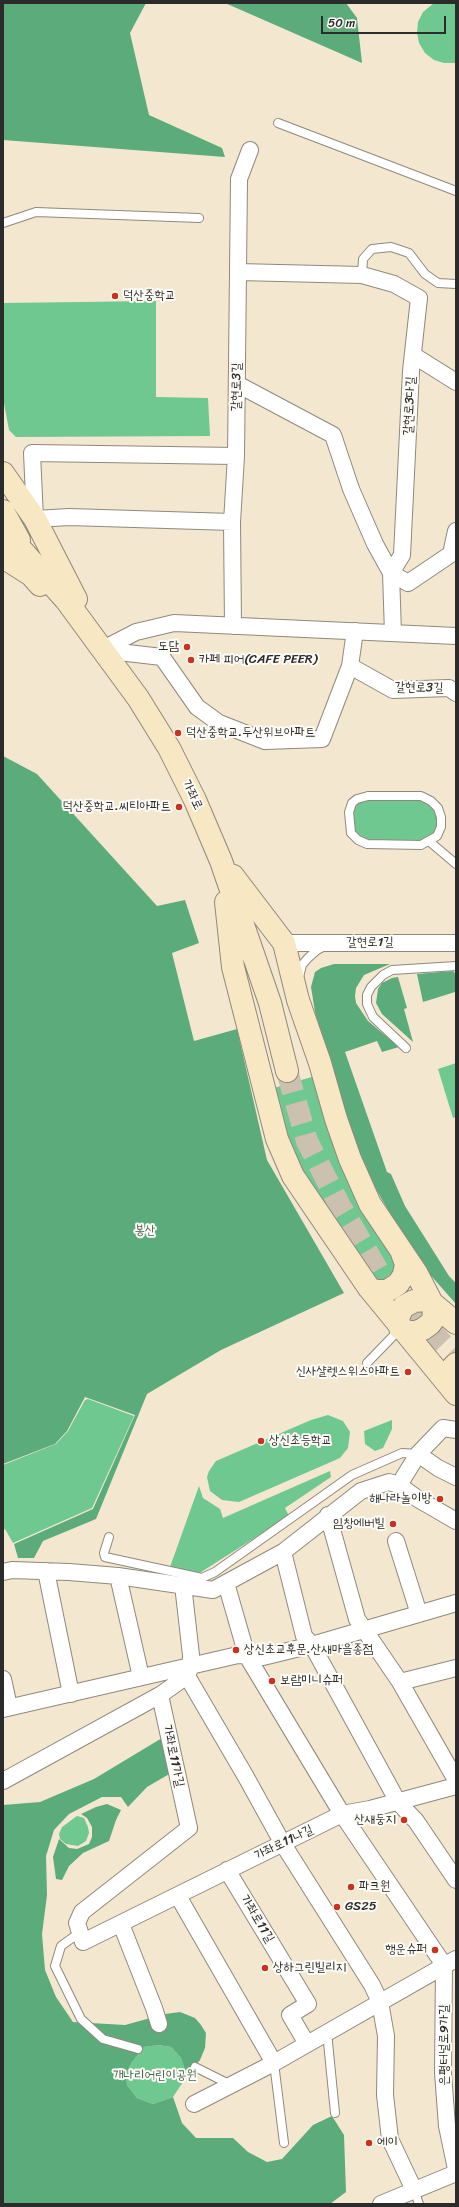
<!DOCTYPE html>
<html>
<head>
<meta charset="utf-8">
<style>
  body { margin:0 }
  #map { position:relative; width:459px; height:2207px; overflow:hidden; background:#f3e7cf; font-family:Sriracha,sans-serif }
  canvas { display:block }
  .frame { position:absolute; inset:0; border:4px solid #2b2b2b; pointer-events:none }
  .scale { position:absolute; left:321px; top:16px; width:125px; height:18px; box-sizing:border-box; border:2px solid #2b2b2b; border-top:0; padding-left:5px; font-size:12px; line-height:14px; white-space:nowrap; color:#2b2b2b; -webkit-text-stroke:3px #fdfcf7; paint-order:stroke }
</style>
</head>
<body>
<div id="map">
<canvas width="459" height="2207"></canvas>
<div class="frame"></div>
<div class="scale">50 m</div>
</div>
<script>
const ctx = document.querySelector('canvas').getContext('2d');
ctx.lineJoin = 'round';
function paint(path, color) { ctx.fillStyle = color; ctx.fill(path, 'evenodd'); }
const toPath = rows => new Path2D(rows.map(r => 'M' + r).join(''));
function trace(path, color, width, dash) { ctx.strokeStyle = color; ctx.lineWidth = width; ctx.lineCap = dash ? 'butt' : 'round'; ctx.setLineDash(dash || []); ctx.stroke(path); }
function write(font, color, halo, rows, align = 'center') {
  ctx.font = font + ' Sriracha,"Poor Story",sans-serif'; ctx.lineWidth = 4; ctx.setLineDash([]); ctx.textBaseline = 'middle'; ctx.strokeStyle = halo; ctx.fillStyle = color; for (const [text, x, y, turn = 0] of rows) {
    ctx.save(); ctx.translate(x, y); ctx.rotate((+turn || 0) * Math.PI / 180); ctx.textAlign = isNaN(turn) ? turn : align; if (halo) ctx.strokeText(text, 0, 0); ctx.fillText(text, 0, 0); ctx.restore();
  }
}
paint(toPath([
  [434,3,456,3,456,63,444,63,434,60,425,53,419,43,417,33,418,22,423,12],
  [156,301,156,397,208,398,210,436,16,437,9,430,3,398,3,303],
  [421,796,438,808,441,827,430,842,367,844,351,833,352,803,357,799],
  [456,1063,456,1117,453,1118,438,1069],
  [315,1076,401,1266,392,1281,376,1282,293,1162,274,1088],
  [88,1399,134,1416,92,1508,13,1543,5,1529,3,1530,3,1465,56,1444,68,1431,85,1400],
  [328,1415,343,1421,350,1432,348,1448,340,1458,239,1502,222,1500,210,1491,207,1477,209,1471,216,1461,311,1420],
  [392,1420,392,1429,383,1448,375,1451,365,1444,364,1431],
  [330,1471,331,1477,285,1508,289,1516,198,1574,170,1567,199,1486,203,1498,220,1509,223,1518],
  [77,1816,84,1818,88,1827,89,1833,86,1841,78,1846,66,1844,60,1839,59,1834,62,1827],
  [157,2045,171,2047,181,2058,187,2076,173,2097,153,2104,137,2098,127,2085,126,2074,132,2062,144,2047]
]), '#6fc88f');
paint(toPath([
  [3,3,146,3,130,33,149,115,222,148,225,157,3,140],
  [225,3,346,3,357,18,362,63],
  [3,756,37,774,157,906,185,900,199,943,172,953,194,1041,237,1029,267,1160,344,1293,221,1350,147,1394,96,1519,43,1541,34,1558,18,1558,14,1544,93,1509,135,1415,85,1397,67,1431,55,1444,3,1464],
  [334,964,390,964,364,975,356,988,355,996,356,1003,368,1021,399,1047,382,1052,377,1041,345,1052,387,1172,391,1174,405,1206,449,1276,456,1283,456,1304,426,1270,402,1234,373,1184,360,1155,339,1097,315,1012,311,987,315,972,321,968],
  [453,971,456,974,456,995,455,992,423,1002,417,974],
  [398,977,407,1008,404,1009,413,1042,382,1014,376,1003,378,989,382,983,392,978],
  [162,1738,171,1773,147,1787,128,1807,121,1797,102,1797,69,1814,54,1830,46,1856,47,1895,42,1934,45,1970,56,1997,73,2022,125,2025,165,2014,180,2012,195,2018,201,2025,206,2033,205,2048,200,2060,187,2076,181,2058,171,2047,158,2045,144,2047,132,2062,126,2074,127,2085,137,2098,153,2104,173,2097,182,2123,196,2138,233,2138,248,2152,267,2162,282,2159,313,2125,332,2116,344,2135,346,2192,330,2204,3,2204,3,1805,40,1802,94,1779],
  [107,1804,121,1810,116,1820,109,1841,83,1853,69,1866,62,1880,56,1879,53,1857,59,1839,69,1848,77,1849,89,1844,92,1837,92,1827,87,1818,81,1814,96,1807]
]), '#5bac7a');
trace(toPath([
  [287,1071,307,1141,340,1206,383,1279,401,1301,456,1357]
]), '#cbc1ae', 22, [22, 11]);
const service = toPath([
  [278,123,456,191],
  [3,223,36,212,199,218],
  [362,275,363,259,372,249,391,247,409,253,425,274,438,283,456,284],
  [368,796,421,796,431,801,438,808,441,817,441,827,437,836,421,845,367,844,358,840,351,833,349,812,352,803,357,799,368,796],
  [430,842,456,864],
  [299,977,302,965,308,958,317,950,325,946],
  [406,1048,373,1017,367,1004,367,995,371,987,383,975,392,970,456,966],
  [367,1363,400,1329],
  [109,1537,104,1553,105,1557,202,1578,215,1572,352,1475,402,1453,418,1454],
  [79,1933,61,1946,55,1966,81,2019,103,2039,138,2049],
  [327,2032,335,2113],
  [274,2063,284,2143],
  [195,2067,231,2085],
  [414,2190,419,2204]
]);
const minor = toPath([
  [238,272,362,275,394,284,419,298,411,371,402,555,391,573,408,583,451,554,456,531],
  [413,355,456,382],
  [237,384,333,435,351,489,375,544,391,573,393,633],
  [232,522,69,517,35,519,32,453,236,456],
  [233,626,232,522,236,456,239,179,250,150],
  [355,631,350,666,393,690,449,688,456,693],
  [101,650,136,632,174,623,456,636],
  [101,650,162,657,197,707,219,723,265,741,322,739,350,666],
  [284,943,456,943],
  [418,1454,438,1468,456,1477],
  [399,1485,418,1454,443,1428,456,1430],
  [328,1515,357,1619,400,1682,456,1780],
  [396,1541,419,1614],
  [283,1552,304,1636,312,1645,398,1802,416,1821,456,1880],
  [46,1571,71,1694],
  [3,1572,12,1570,69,1572,118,1576,213,1590,283,1552,361,1491,389,1482,399,1485,418,1499,456,1521],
  [118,1576,141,1677],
  [226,1583,247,1656,342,1814,444,1965],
  [187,1676,246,1777,283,1844,372,1985,380,2002,386,2036,385,2095,390,2139,414,2190],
  [3,1679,9,1707],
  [400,1682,456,1668],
  [160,1695,189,1828,82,1912,77,1923,83,1942,342,1814,370,1809,456,1786],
  [3,1709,238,1655,263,1657,312,1645,456,1603],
  [3,1781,160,1695,187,1676,191,1666,191,1655,183,1585],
  [227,1870,308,2004,290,2015,307,2044],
  [178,1896,274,2063],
  [121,1924,154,2008,159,2024],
  [444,1965,443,2073,447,2126,456,2169],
  [194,2104,274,2063,456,1959],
  [381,2204,456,2173]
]);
const secondary = toPath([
  [3,473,35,519,76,599],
  [3,511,19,540],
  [3,529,66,600,138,698,169,748,195,800,221,861,270,1003,287,1071],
  [3,557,31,575,40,585],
  [233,876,284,943,298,1000,320,1063,336,1119,350,1159,370,1204,417,1274,432,1303,456,1323],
  [226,902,233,967,277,1139,293,1176,369,1288,456,1394],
  [369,1288,376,1291,387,1291,398,1284,404,1275,406,1264,402,1253],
  [426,1300,432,1303,434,1310,433,1320,430,1324,423,1329,416,1332,408,1332,400,1328,398,1318,403,1307,414,1301,426,1300],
  [456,1364,452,1368,451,1378,456,1387]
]);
trace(service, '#8f897d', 10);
trace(minor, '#8f897d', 18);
trace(secondary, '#8f897d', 24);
trace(service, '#fff', 8);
trace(minor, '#fff', 16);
trace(secondary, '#f8e7c3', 22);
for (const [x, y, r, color] of [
  [115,296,4,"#c8321e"],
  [187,647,4,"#c8321e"],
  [191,660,4,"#c8321e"],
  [178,733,4,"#c8321e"],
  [179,807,4,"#c8321e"],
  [408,1372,4,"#c8321e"],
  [261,1441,4,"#c8321e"],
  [440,1499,4,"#c8321e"],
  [393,1524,4,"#c8321e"],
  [236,1650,4,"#c8321e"],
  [272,1681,4,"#c8321e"],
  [404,1820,4,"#c8321e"],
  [351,1887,4,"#c8321e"],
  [337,1907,4,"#c8321e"],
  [435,1950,4,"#c8321e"],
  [265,1968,4,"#c8321e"],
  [369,2143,4,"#c8321e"]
]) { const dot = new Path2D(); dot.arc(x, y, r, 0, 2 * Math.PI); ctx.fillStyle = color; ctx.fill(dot); trace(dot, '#fdfcf7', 1.5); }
write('13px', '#2b2b2b', '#fdfcf7', [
  ["덕산중학교",123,296],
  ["도담",179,647,"right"],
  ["카페 피어(CAFE PEER)",199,660],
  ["덕산중학교.두산위브아파트",186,733],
  ["덕산중학교.씨티아파트",171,807,"right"],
  ["신사샬렛스위스아파트",400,1372,"right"],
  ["상신초등학교",269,1441],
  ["해나라놀이방",432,1499,"right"],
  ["임창에버빌",385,1524,"right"],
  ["상신초교후문.산새마을종점",244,1650],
  ["보람미니슈퍼",280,1681],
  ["산새둥지",396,1820,"right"],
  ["파크원",359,1887],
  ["GS25",345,1907],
  ["행운슈퍼",427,1950,"right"],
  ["상하그린빌리지",273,1968],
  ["에이",377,2143]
], 'left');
write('13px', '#2b2b2b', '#fdfcf7', [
  ["갈현로3길",237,387,-89],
  ["갈현로3다길",410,406,-87],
  ["갈현로3길",419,688,1],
  ["가좌로",192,795,64],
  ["갈현로1길",370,943],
  ["가좌로11가길",173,1756,78],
  ["가좌로11나길",284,1843,-26],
  ["가좌로11길",257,1919,59],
  ["은평터널로9가길",445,2045,-90]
]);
write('13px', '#43624e', '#fdfcf7', [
  ["봉산",145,1231],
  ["개나리어린이공원",155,2076]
]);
</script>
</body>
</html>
